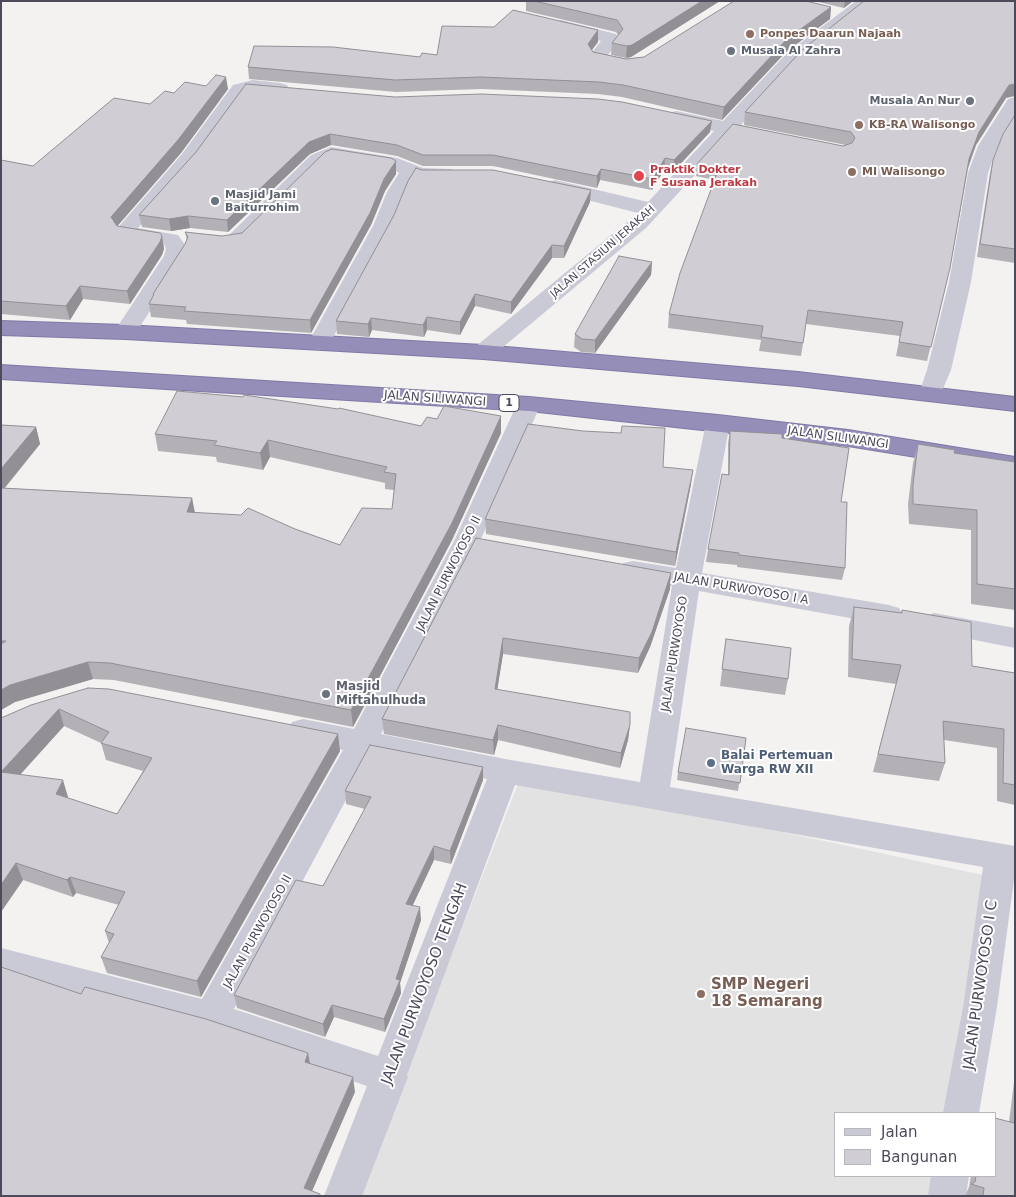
<!DOCTYPE html>
<html>
<head>
<meta charset="utf-8">
<style>
  body { margin:0 }
  #map { position:relative; width:1016px; height:1197px; overflow:hidden; background:#f3f2f1; font-family:"DejaVu Sans",sans-serif }
  canvas { display:block }
  .frame { position:absolute; inset:0; border:2px solid #4d4a5c; pointer-events:none }
  .legend { position:absolute; left:834px; top:1112px; width:162px; height:65px; box-sizing:border-box; background:#fff; border:1px solid #b8b7be; margin:0; padding:6px 9px; list-style:none; font-size:15px; color:#4d4a5c }
  .legend li { display:flex; align-items:center; gap:10px; height:25px }
  .legend b { width:25px; border:1px solid #b8b7be }
</style>
</head>
<body>
<div id="map">
<canvas width="1016" height="1197"></canvas>
<div class="frame"></div>
<ul class="legend">
<li><b style="height:6px;background:#cac9d6"></b>Jalan</li>
<li><b style="height:14px;background:#d0ced4"></b>Bangunan</li>
</ul>
</div>
<script>
const ctx = document.querySelector('canvas').getContext('2d');
ctx.lineJoin = 'round';
function paint(path, color) { ctx.fillStyle = color; ctx.fill(path, 'evenodd'); }
const toPath = rows => new Path2D(rows.map(r => 'M' + r).join(''));
function trace(path, color, width, dash) { ctx.strokeStyle = color; ctx.lineWidth = width; ctx.lineCap = dash ? 'butt' : 'round'; ctx.setLineDash(dash || []); ctx.stroke(path); }
function write(font, color, halo, rows, align = 'center') {
  ctx.font = font + ' "DejaVu Sans",sans-serif'; ctx.lineWidth = 4; ctx.setLineDash([]); ctx.textBaseline = 'middle'; ctx.strokeStyle = halo; ctx.fillStyle = color; for (const [text, x, y, turn = 0] of rows) {
    ctx.save(); ctx.translate(x, y); ctx.rotate((+turn || 0) * Math.PI / 180); ctx.textAlign = isNaN(turn) ? turn : align; if (halo) ctx.strokeText(text, 0, 0); ctx.fillText(text, 0, 0); ctx.restore();
  }
}
paint(toPath([
  [521,776,983,875,947,1113,835,1113,835,1176,938,1176,935,1196,358,1196]
]), '#e3e2e2');
const highway = toPath([
  [1,321,125,325,483,345,798,372,1015,397,1015,411,798,386,483,359,125,339,1,335,1,321],
  [1,365,529,397,718,415,848,430,1015,457,1015,473,848,446,529,411,1,379,1,365]
]);
trace(highway, '#8179a5', 2);
paint(toPath([
  [856,1,875,1,799,61,741,125,773,132,776,136,773,140,766,142,732,135,646,228,491,357,483,359,475,357,471,352,475,347,638,213,548,190,545,186,548,182,555,180,648,202,714,131,669,121,667,117,669,113,676,111,723,121,787,53,856,1],
  [561,20,616,34,620,41,607,56,636,61,639,65,636,69,630,70,593,63,589,56,601,41,555,29,552,25,555,21,561,20],
  [253,80,280,83,287,85,289,89,287,93,280,95,253,92,246,93,196,162,138,228,178,235,188,249,186,256,133,337,125,339,117,337,114,332,164,256,166,249,164,244,120,237,115,231,182,154,233,85,253,80],
  [1015,97,1015,118,998,146,988,173,971,282,951,370,939,398,931,400,923,398,919,393,927,370,949,282,968,173,978,146,1008,99,1015,97],
  [331,147,397,158,423,168,451,169,458,171,461,175,458,179,451,181,416,178,407,192,393,226,330,343,327,348,319,350,311,348,308,343,373,226,387,192,399,173,392,169,333,159,325,163,247,239,240,241,233,239,229,235,311,155,331,147],
  [529,397,537,399,541,404,480,541,381,734,505,759,640,782,672,586,623,577,620,570,623,563,633,561,676,568,706,423,709,418,718,415,727,418,730,423,702,573,889,605,899,608,903,615,899,622,889,625,699,591,670,787,1015,846,1015,872,997,1007,979,1113,943,1113,963,1007,983,867,515,785,407,1075,408,1077,362,1196,324,1196,367,1086,211,1033,1,978,1,948,202,999,343,750,292,738,288,730,292,722,303,719,354,729,454,541,517,404,521,399,529,397],
  [370,755,487,779,378,1056,234,1009,370,755],
  [934,613,1015,628,1015,648,924,630,920,623,924,616,934,613],
  [931,1176,969,1176,966,1196,928,1196,931,1176]
]), '#cac9d6');
paint(highway, '#958eb9');
paint(toPath([
  [526,1,720,1,631,57,626,58,611,55,612,43,618,35,616,32,526,11],
  [814,1,853,1,844,8],
  [831,7,830,19,786,52,722,120,622,97,598,94,481,89,396,92,249,79,248,67,420,57,437,55,598,42,592,50,593,52,626,59,644,57],
  [246,84,710,132,673,172,664,170,652,190,600,180,597,188,493,166,423,166,397,156,331,145,310,154,228,232,190,228,171,231,142,227,139,215,196,152],
  [206,86,228,89,181,153,117,226,162,236,164,249,162,255,130,304,83,299,70,320,1,314,1,160,33,166,174,93],
  [1006,98,976,145,968,169,950,268,927,361,896,356,900,336,837,328,806,324,801,356,759,351,761,340,668,328,669,314,715,180,696,176,697,164,843,146,846,145,744,125,745,112],
  [1015,115,1015,263,977,257,990,173,993,160],
  [396,161,396,174,385,191,371,225,311,333,187,324,186,320,151,317,149,304,153,296,153,294,185,244,187,241,185,232,222,236,242,233],
  [422,170,590,202,564,258,552,258,511,314,475,306,460,335,427,330,424,337,372,330,369,337,337,334,336,321],
  [652,262,651,275,595,353,581,352,574,347,575,334],
  [501,416,501,433,452,540,353,727,114,680,93,679,15,702,1,710,1,425,36,427,40,444,5,488,192,498,195,512,295,529,340,545,392,509,394,490,385,489,385,483,270,457,263,470,217,462,216,457,158,451,155,434,421,426,437,419],
  [730,431,782,438,841,502,845,568,842,580,737,567,737,565,706,562,708,549,728,474,728,443],
  [918,444,954,453,1015,462,1015,610,971,604,971,530,909,524,908,504,913,463],
  [663,467,691,484,675,566,486,534,485,519],
  [476,538,670,589,650,647,638,673,503,654,497,689,630,725,628,740,620,768,498,740,494,755,384,734,382,719],
  [854,607,901,613,902,610,972,666,1015,673,1015,805,997,801,997,748,944,740,945,763,939,781,873,772,896,684,848,677,849,626],
  [726,639,788,679,785,695,720,686],
  [31,705,340,751,201,997,107,973,101,957,109,943,105,931,119,905,76,893,73,897,23,880,1,912,1,718],
  [64,726,101,743,106,760,143,771,117,814,68,798,68,797,20,775],
  [746,738,738,791,677,780,678,772],
  [483,767,483,780,451,864,434,860,413,905,421,920,400,983,401,993,385,1032,334,1017,325,1037,237,1008,234,995,323,886,365,809,346,804,345,791],
  [1015,1074,1015,1196,965,1196,969,1187,971,1176,970,1176,995,1176,1009,1122]
]), '#b3b1b6');
paint(toPath([
  [702,1,720,1,631,57,626,58,627,46],
  [845,1,853,1,844,8],
  [831,7,830,19,786,52,722,120,724,107,787,39],
  [598,30,598,42,587,56,588,44],
  [226,77,228,89,181,153,114,230,111,217],
  [1015,84,1015,96,1006,98,976,145,966,172,969,159,979,132,1009,85],
  [712,121,710,132,673,172,674,160],
  [330,134,331,145,310,154,228,232,227,220,309,142],
  [665,158,664,170,652,190,653,179],
  [396,161,396,174,385,191,371,225,311,333,310,320,384,179],
  [601,169,600,180,597,188,597,176],
  [591,190,590,202,564,258,564,246],
  [188,216,190,228,171,231,169,219],
  [162,236,164,249,162,255,130,304,127,291],
  [552,245,552,258,511,314,511,302],
  [652,262,651,275,595,353,595,340],
  [80,286,83,299,70,320,66,306],
  [475,294,475,306,460,335,460,322],
  [427,317,427,330,424,337,423,325],
  [371,318,372,330,369,337,368,324],
  [501,416,501,433,452,540,353,727,351,710],
  [36,427,40,444,1,492,1,469],
  [268,440,270,457,263,470,260,453],
  [693,470,691,484,675,566,676,552],
  [192,498,195,515,187,512],
  [671,573,670,589,650,647,638,673,639,658],
  [503,638,503,654,495,704,495,689],
  [88,662,93,679,15,702,1,710,1,690,10,685],
  [59,709,64,726,7,789,1,772],
  [498,725,498,740,494,755,493,740],
  [630,725,628,740,620,768,621,753],
  [338,734,340,751,201,997,197,981],
  [483,767,483,780,451,864,450,851],
  [63,780,68,797,62,811,56,794],
  [434,846,434,860,407,917,406,904],
  [16,863,23,880,1,912,1,885],
  [70,877,76,893,73,897,67,880],
  [420,907,421,920,400,983,401,993,385,1032,384,1019,396,979],
  [332,1005,334,1017,325,1037,323,1024],
  [308,1053,311,1069,305,1062],
  [353,1077,355,1092,310,1196,304,1188]
]), '#929094');
const building = toPath([
  [534,1,702,1,632,45,627,46,612,43,623,29,617,20,534,1],
  [734,1,806,1,831,7,787,39,724,107,623,85,599,82,481,77,395,80,248,67,254,46,333,47,420,57,422,53,437,55,442,26,494,27,513,10,598,30,588,44,593,52,626,59,644,57,734,1],
  [864,1,1015,1,1015,84,1009,85,979,132,969,159,950,268,931,347,899,342,903,322,840,314,808,310,803,343,761,337,763,326,669,314,680,273,719,168,697,164,733,124,843,146,852,143,855,138,851,132,745,112,802,50,864,1],
  [216,75,226,77,178,140,111,217,117,226,160,233,162,236,160,242,127,291,80,286,66,306,1,301,1,160,33,166,114,98,150,104,165,91,174,93,185,82,206,86,216,75],
  [246,84,395,97,481,94,598,99,622,102,712,121,674,160,665,158,653,179,601,169,597,176,493,155,423,155,397,145,330,134,309,142,227,220,188,216,169,219,139,215,196,152,246,84],
  [1015,115,1015,249,980,244,993,160,1003,134,1015,115],
  [332,149,391,158,396,161,384,179,370,213,310,320,184,311,186,307,149,304,154,294,153,294,185,244,188,237,185,232,222,236,242,233,325,152,332,149],
  [416,168,422,170,493,170,591,190,564,246,552,245,511,302,475,294,460,322,427,317,423,325,371,318,368,324,336,321,394,215,408,181,416,168],
  [619,256,652,262,595,340,582,339,575,334,619,256],
  [177,391,243,397,244,395,338,409,339,408,421,426,427,417,437,419,444,406,501,416,452,523,351,710,110,663,88,662,10,685,1,690,1,644,6,641,1,641,1,488,192,498,187,512,241,515,248,508,295,529,340,545,362,508,392,509,396,474,384,472,387,467,268,440,260,453,214,445,217,441,155,434,177,391],
  [528,424,583,431,621,433,622,426,665,428,663,467,693,470,676,552,485,519,528,424],
  [1,425,36,427,1,469,1,425],
  [730,431,782,434,782,438,849,448,841,502,847,502,845,568,739,555,739,553,708,549,722,474,729,475,730,431],
  [918,444,955,450,954,453,1015,462,1015,589,977,584,977,510,913,504,913,484,918,444],
  [476,538,671,573,652,632,639,658,503,638,495,689,630,712,630,725,621,753,498,725,493,740,382,719,476,538],
  [854,607,902,613,902,610,971,622,972,666,1015,673,1015,785,1003,783,1004,729,943,721,945,763,878,754,901,665,852,659,854,607],
  [726,639,791,648,788,679,722,669,726,639],
  [88,688,109,689,338,734,197,981,101,957,114,934,105,931,125,892,70,877,67,880,16,863,1,885,1,772,63,780,56,794,117,814,152,758,101,743,109,732,59,709,1,772,1,718,31,705,88,688],
  [686,728,746,738,740,783,678,772,686,728],
  [370,745,483,767,450,851,434,846,406,904,420,907,396,979,400,980,384,1019,332,1005,323,1024,234,995,296,880,323,886,371,797,345,791,370,745],
  [1,967,81,994,85,987,206,1019,308,1053,305,1062,353,1077,304,1188,320,1194,320,1196,1,1196,1,967],
  [1015,1117,1015,1196,983,1196,984,1188,971,1184,975,1182,976,1176,995,1176,995,1118,1014,1123,1015,1117]
]);
paint(building, '#d0ced4');
trace(building, '#929094', 1);
for (const [x, y, r, color] of [
  [750,34,5,"#8d6e63"],
  [731,51,5,"#6b7280"],
  [970,101,5,"#6b7280"],
  [859,125,5,"#8d6e63"],
  [852,172,5,"#8d6e63"],
  [639,176,6,"#e0444e"],
  [215,201,5,"#6b7280"],
  [326,694,5,"#6b7280"],
  [711,763,5,"#5c6f8a"],
  [701,994,5,"#8d6e63"]
]) { const dot = new Path2D(); dot.arc(x, y, r, 0, 2 * Math.PI); ctx.fillStyle = color; ctx.fill(dot); trace(dot, '#fff', 2); }
write('bold 11px', '#785e54', '#fff', [
  ["Ponpes Daarun Najaah",760,34],
  ["KB-RA Walisongo",869,125],
  ["MI Walisongo",862,172]
], 'left');
write('bold 11px', '#5b616d', '#fff', [
  ["Musala Al Zahra",741,51],
  ["Musala An Nur",960,101,"right"],
  ["Masjid Jami",225,195],
  ["Baiturrohim",225,208]
], 'left');
write('bold 11px', '#be3a42', '#fff', [
  ["Praktik Dokter",650,170],
  ["F Susana Jerakah",650,183]
], 'left');
write('11px', '#4d4a5c', '#fff', [
  ["JALAN STASIUN JERAKAH",603,252,-41]
]);
for (const [x, y, w] of [
  [509,403,20]
]) { const box = new Path2D(); box.roundRect(x - w / 2, y - 8.5, w, 17, 4); ctx.fillStyle = '#fff'; ctx.fill(box); trace(box, '#4d4a5c', 1); }
write('bold 11px', '#4d4a5c', null, [
  ["1",509,403]
]);
write('12px', '#4d4a5c', '#fff', [
  ["JALAN SILIWANGI",435,399,4],
  ["JALAN SILIWANGI",838,438,8],
  ["JALAN PURWOYOSO II",449,574,-63],
  ["JALAN PURWOYOSO I A",741,589,10],
  ["JALAN PURWOYOSO",675,654,-81],
  ["JALAN PURWOYOSO II",258,932,-61]
]);
write('bold 12px', '#5b616d', '#fff', [
  ["Masjid",336,687],
  ["Miftahulhuda",336,701]
], 'left');
write('bold 12px', '#4e5e75', '#fff', [
  ["Balai Pertemuan",721,756],
  ["Warga RW XII",721,770]
], 'left');
write('15px', '#4d4a5c', '#fff', [
  ["JALAN PURWOYOSO TENGAH",425,984,-69],
  ["JALAN PURWOYOSO I C",981,985,-82]
]);
write('bold 15px', '#785e54', '#fff', [
  ["SMP Negeri",711,985],
  ["18 Semarang",711,1002]
], 'left');
</script>
</body>
</html>
